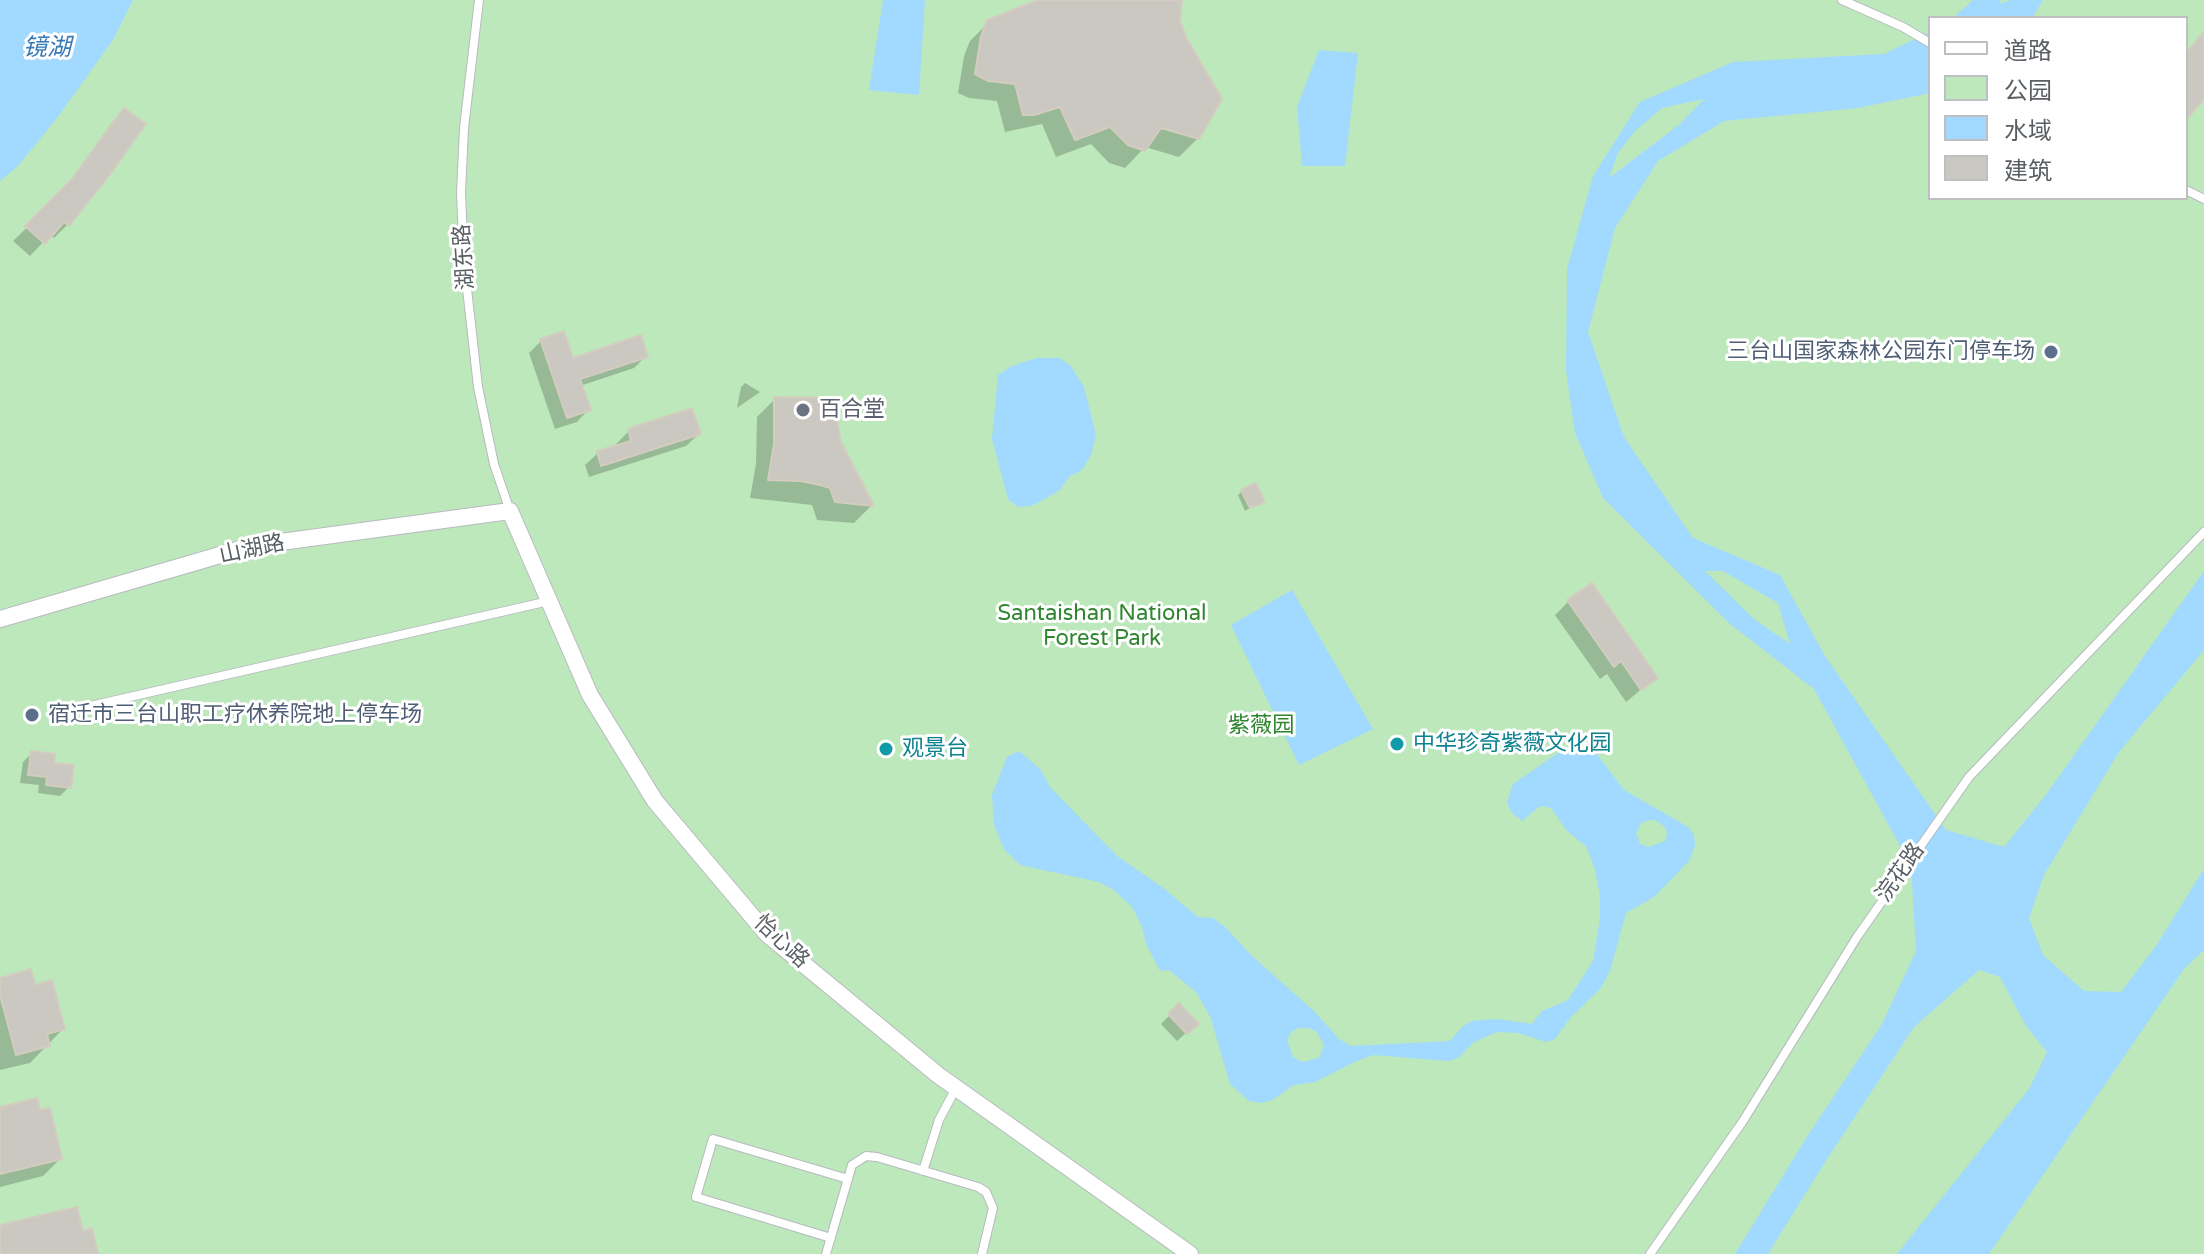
<!DOCTYPE html>
<html>
<head>
<meta charset="utf-8">
<style>
  body { margin:0 }
  #map { position:relative; width:2204px; height:1254px; overflow:hidden; background:#eeebe1; font-family:"Varela Round","Noto Sans SC",sans-serif }
  canvas { display:block }
  .legend { position:absolute; left:1928px; top:16px; width:260px; height:184px; box-sizing:border-box; background:#fff; border:2px solid #bdbfc1; margin:0; padding:10px 14px; list-style:none; font-size:24px; color:#5a5f64 }
  .legend li { display:flex; align-items:center; gap:16px; height:40px }
  .legend b { width:40px; border:2px solid #bdbfc1 }
</style>
</head>
<body>
<div id="map">
<canvas width="2204" height="1254"></canvas>
<ul class="legend">
<li><b style="height:10px;background:#fff"></b>道路</li>
<li><b style="height:22px;background:#bde8bc"></b>公园</li>
<li><b style="height:22px;background:#a1d9ff"></b>水域</li>
<li><b style="height:22px;background:#cbc7c1"></b>建筑</li>
</ul>
</div>
<script>
const ctx = document.querySelector('canvas').getContext('2d');
ctx.lineJoin = 'round';
function paint(path, color) { ctx.fillStyle = color; ctx.fill(path, 'evenodd'); }
const toPath = rows => new Path2D(rows.map(r => 'M' + r).join(''));
function trace(path, color, width, dash) { ctx.strokeStyle = color; ctx.lineWidth = width; ctx.lineCap = dash ? 'butt' : 'round'; ctx.setLineDash(dash || []); ctx.stroke(path); }
function write(font, color, halo, rows, align = 'center') {
  ctx.font = font + ' "Varela Round","Noto Sans SC",sans-serif'; ctx.lineWidth = 6; ctx.setLineDash([]); ctx.textBaseline = 'middle'; ctx.strokeStyle = halo; ctx.fillStyle = color; for (const [text, x, y, turn = 0] of rows) {
    ctx.save(); ctx.translate(x, y); ctx.rotate((+turn || 0) * Math.PI / 180); ctx.textAlign = isNaN(turn) ? turn : align; if (halo) ctx.strokeText(text, 0, 0); ctx.fillText(text, 0, 0); ctx.restore();
  }
}
paint(toPath([
  [0,0,2204,0,2204,1254,0,1254],
  [1930,18,2186,18,2186,198,1930,198]
]), '#bde8bc');
paint(toPath([
  [0,0,133,0,113,40,57,118,18,166,0,181],
  [883,0,925,0,919,95,869,90],
  [1973,0,2001,0,1999,4,2011,0,2043,0,2032,18,1953,18],
  [1930,32,1930,93,1858,108,1724,121,1658,161,1615,228,1588,332,1624,437,1693,538,1780,575,1825,656,1946,830,2004,847,2048,792,2204,571,2204,650,2119,752,2044,875,2029,918,2043,955,2084,991,2121,992,2156,946,2204,869,2204,950,2184,969,1989,1254,1897,1254,2029,1089,2047,1052,2026,1026,2000,977,1979,970,1914,1027,1827,1159,1768,1254,1735,1254,1808,1135,1882,1024,1916,951,1911,866,1814,689,1730,624,1603,498,1575,433,1566,371,1567,269,1593,176,1640,102,1733,62,1884,54],
  [1704,99,1680,124,1609,178,1618,153,1634,132,1662,108],
  [1705,571,1723,571,1778,603,1790,644,1754,619],
  [1319,50,1358,53,1345,166,1302,166,1297,107],
  [1037,358,1059,358,1070,365,1084,387,1096,435,1091,455,1082,470,1070,476,1060,490,1043,500,1031,506,1018,507,1008,499,992,439,998,375,1012,366],
  [1292,590,1373,729,1299,765,1231,625],
  [1582,748,1596,753,1624,790,1688,827,1694,834,1695,846,1689,861,1654,897,1626,913,1610,971,1600,989,1570,1018,1555,1039,1546,1042,1518,1033,1497,1032,1474,1042,1458,1058,1448,1061,1373,1055,1352,1063,1315,1082,1294,1085,1272,1100,1261,1103,1249,1101,1230,1084,1211,1019,1197,993,1169,970,1160,971,1146,944,1142,927,1132,907,1115,891,1099,882,1020,865,1004,849,994,825,992,795,1007,757,1019,751,1040,769,1051,788,1117,856,1162,887,1198,917,1213,918,1224,926,1252,956,1315,1012,1339,1039,1351,1046,1450,1041,1462,1027,1472,1021,1498,1019,1532,1024,1542,1011,1568,1000,1593,961,1600,918,1600,896,1595,869,1586,846,1567,831,1551,808,1540,806,1522,821,1512,813,1507,803,1513,784,1558,753,1571,749],
  [1650,820,1655,820,1665,827,1667,833,1665,841,1649,847,1640,844,1636,833,1641,823],
  [1298,1028,1309,1028,1317,1032,1324,1045,1319,1058,1302,1062,1293,1057,1287,1040,1291,1032]
]), '#a1d9ff');
paint(toPath([
  [1043,0,1180,0,1178,21,1198,138,1179,157,1145,147,1125,168,1109,163,1091,144,1056,157,1042,124,1005,132,997,101,969,98,958,93,964,56,970,41,989,22],
  [125,111,107,176,67,225,54,238,50,235,30,256,13,241,60,195,111,124],
  [541,341,572,360,646,356,634,368,580,386,588,410,577,422,555,429,529,353],
  [745,383,760,392,737,408,741,387],
  [775,399,840,443,872,505,854,523,817,520,812,505,750,498,756,464,757,417],
  [629,431,699,434,686,446,589,477,585,465,598,453,617,447,616,444],
  [1242,491,1262,501,1245,511,1238,495],
  [1569,601,1656,677,1626,702,1607,674,1600,679,1555,615],
  [32,753,52,765,69,787,60,796,38,793,39,785,20,783,23,762],
  [0,980,34,987,63,1029,30,1063,0,1070],
  [1179,1006,1196,1024,1177,1041,1161,1024],
  [0,1109,60,1159,43,1176,0,1187]
]), '#0003');
const building = toPath([
  [1038,0,1182,0,1180,21,1187,39,1222,99,1199,139,1161,128,1145,151,1128,145,1110,127,1075,140,1060,107,1034,115,1023,115,1015,84,988,81,975,74,981,36,987,20,1038,0],
  [2204,32,2204,99,2186,120,2186,53,2204,32],
  [124,108,146,124,108,177,69,226,64,222,45,244,25,226,72,179,124,108],
  [564,331,573,358,641,335,648,357,580,379,591,410,567,418,540,339,564,331],
  [774,397,833,398,841,442,874,506,835,502,830,488,820,485,800,481,768,480,774,444,774,397],
  [692,408,701,434,601,466,597,451,631,441,628,429,692,408],
  [1256,483,1265,502,1250,508,1241,490,1256,483],
  [1592,583,1658,678,1641,690,1621,661,1614,667,1567,600,1592,583],
  [31,751,55,754,54,763,74,765,71,788,46,785,47,777,28,775,31,751],
  [31,969,35,985,52,980,65,1029,47,1034,50,1046,16,1055,0,995,0,978,31,969],
  [1179,1003,1199,1024,1187,1034,1168,1014,1179,1003],
  [37,1098,40,1110,50,1108,62,1159,0,1174,0,1107,37,1098],
  [77,1207,83,1231,92,1228,98,1254,0,1254,0,1225,77,1207]
]);
paint(building, '#cbc7c1');
trace(building, '#d3ccbf', 2);
const lane = toPath([
  [479,0,464,128,461,193,464,262,478,387,494,464,510,511],
  [1842,0,1903,27,1930,43],
  [2186,190,2204,199],
  [64,712,549,601],
  [923,1171,939,1120,956,1088],
  [831,1238,696,1197,713,1139,848,1179],
  [826,1254,852,1165,866,1156,877,1157,978,1187,986,1192,993,1208,982,1254],
  [1650,1254,1743,1121,1857,937,1969,777,2204,532]
]);
const street = toPath([
  [0,619,251,546,510,511,590,695,655,801,767,934,938,1075,1190,1254]
]);
trace(lane, '#b7babf', 10);
trace(street, '#b7babf', 18);
trace(lane, '#fff', 8);
trace(street, '#fff', 16);
for (const [x, y, r, color] of [
  [2051,352,8,"#5c6f8a"],
  [803,410,8,"#6b7280"],
  [32,715,8,"#5c6f8a"],
  [1397,744,8,"#0f9aa8"],
  [886,749,8,"#0f9aa8"]
]) { const dot = new Path2D(); dot.arc(x, y, r, 0, 2 * Math.PI); ctx.fillStyle = color; ctx.fill(dot); trace(dot, '#fff', 3); }
write('22px', '#5a5f64', '#fff', [
  ["湖东路",465,257,-94],
  ["山湖路",252,550,-12],
  ["浣花路",1901,873,-55],
  ["怡心路",781,942,43]
]);
write('22px', '#4e5e75', '#fff', [
  ["三台山国家森林公园东门停车场",2035,352],
  ["宿迁市三台山职工疗休养院地上停车场",48,715,"left"]
], 'right');
write('22px', '#5b616d', '#fff', [
  ["百合堂",819,410]
], 'left');
write('22px', '#2e862f', '#fff', [
  ["Santaishan National",1102,614],
  ["Forest Park",1102,639],
  ["紫薇园",1261,726]
]);
write('22px', '#0d838f', '#fff', [
  ["中华珍奇紫薇文化园",1413,744],
  ["观景台",902,749]
], 'left');
write('italic 24px', '#377ab8', '#fff', [
  ["镜湖",47,49]
]);
</script>
</body>
</html>
